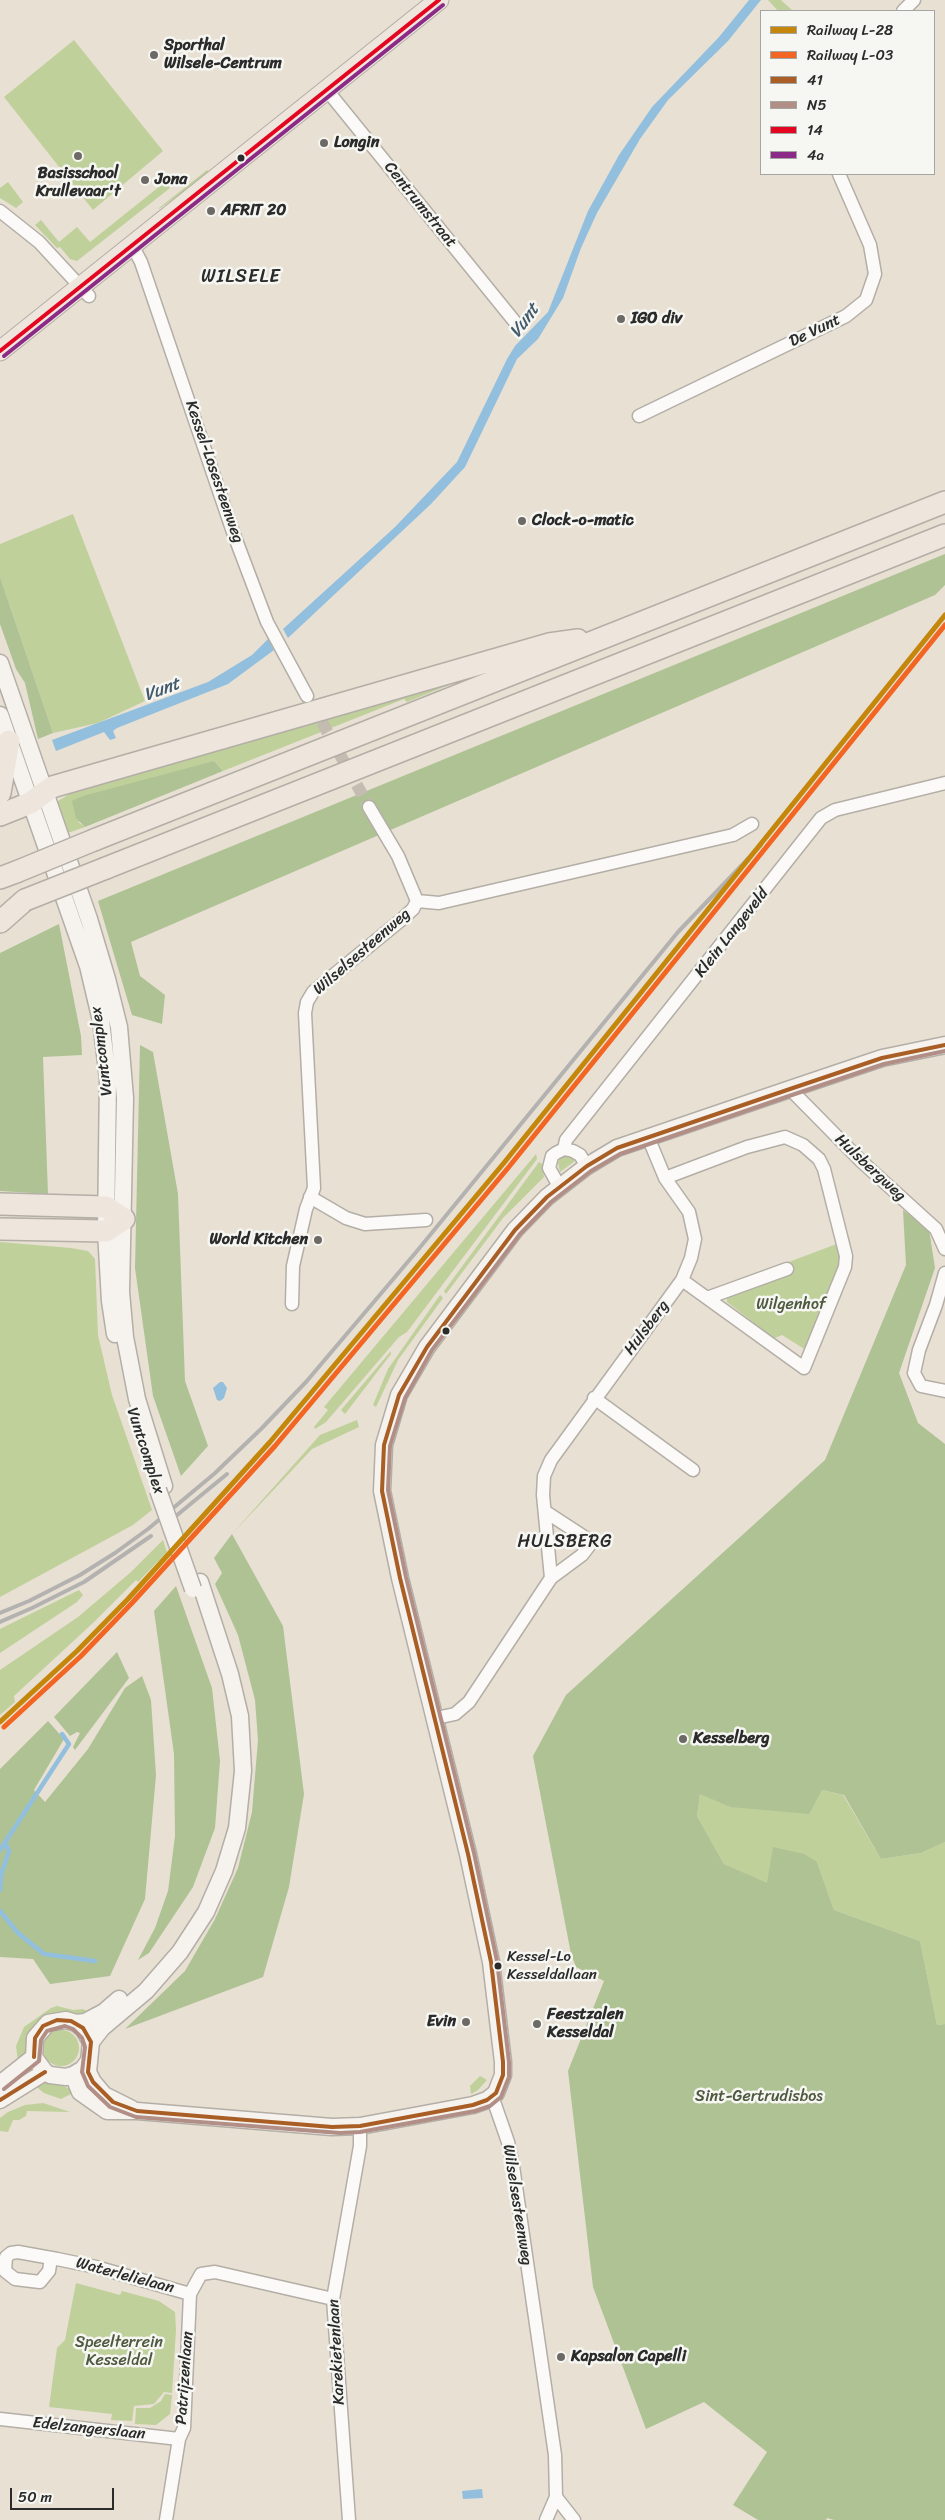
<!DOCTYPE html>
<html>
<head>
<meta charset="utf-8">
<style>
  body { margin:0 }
  #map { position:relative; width:945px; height:2520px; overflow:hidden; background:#e8e0d3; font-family:Sriracha,sans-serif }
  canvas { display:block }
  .legend { position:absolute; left:760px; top:10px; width:175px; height:165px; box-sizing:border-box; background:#f6f6f2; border:1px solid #a5a5a2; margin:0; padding:6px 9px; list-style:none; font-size:15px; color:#2b2b2b }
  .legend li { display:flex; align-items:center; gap:10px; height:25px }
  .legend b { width:25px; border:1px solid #a5a5a2 }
  .scale { position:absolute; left:10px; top:2488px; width:104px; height:22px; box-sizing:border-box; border:2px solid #2b2b2b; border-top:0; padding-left:6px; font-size:15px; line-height:18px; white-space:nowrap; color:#2b2b2b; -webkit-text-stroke:4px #f6f6f2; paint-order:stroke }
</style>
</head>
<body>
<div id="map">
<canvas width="945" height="2520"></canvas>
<ul class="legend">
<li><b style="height:6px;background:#c4870b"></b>Railway L-28</li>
<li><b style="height:6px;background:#f26522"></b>Railway L-03</li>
<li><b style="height:6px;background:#a85e24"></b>41</li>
<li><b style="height:6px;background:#b18f87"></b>N5</li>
<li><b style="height:6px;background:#e40521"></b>14</li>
<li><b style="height:6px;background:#8c2b87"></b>4a</li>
</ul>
<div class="scale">50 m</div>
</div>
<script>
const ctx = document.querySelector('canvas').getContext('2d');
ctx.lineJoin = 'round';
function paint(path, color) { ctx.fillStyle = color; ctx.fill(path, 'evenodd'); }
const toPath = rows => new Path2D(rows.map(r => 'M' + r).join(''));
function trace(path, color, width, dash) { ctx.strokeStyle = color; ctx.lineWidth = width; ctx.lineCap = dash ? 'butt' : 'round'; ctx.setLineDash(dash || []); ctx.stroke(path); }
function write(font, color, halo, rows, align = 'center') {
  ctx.font = font + ' Sriracha,sans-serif'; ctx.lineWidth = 5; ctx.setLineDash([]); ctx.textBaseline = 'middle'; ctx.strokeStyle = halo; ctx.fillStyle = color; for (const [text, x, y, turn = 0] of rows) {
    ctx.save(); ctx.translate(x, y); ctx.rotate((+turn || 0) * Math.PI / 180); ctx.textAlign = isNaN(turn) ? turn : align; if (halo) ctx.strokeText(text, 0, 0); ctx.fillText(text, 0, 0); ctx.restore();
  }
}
paint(toPath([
  [768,0,781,0,793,11,778,11],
  [74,40,163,151,93,210,4,97],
  [207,170,210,173,159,209,159,208],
  [8,182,23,202,16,208,0,198,0,188],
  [165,182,170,188,77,261,70,259,60,247,57,248,35,225,41,220,59,242,77,227,90,242],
  [73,514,145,701,98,723,53,733,0,577,0,544],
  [448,681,449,685,407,702,404,699,223,771,214,761,78,822,85,827,62,835,53,804,73,792],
  [536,1154,537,1159,407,1332,399,1337,326,1422,315,1429,314,1427,328,1410,324,1407],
  [568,1155,575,1161,560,1172,558,1162,561,1158],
  [539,1162,542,1164,544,1177,503,1218,446,1294,444,1291],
  [0,1242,71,1248,88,1251,95,1259,98,1335,112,1395,152,1510,133,1525,0,1597],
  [842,1242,846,1256,806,1350,782,1335,775,1338,771,1336,727,1302,727,1297,787,1269,786,1263],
  [440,1295,443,1298,398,1360,376,1407,373,1405,388,1369],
  [391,1351,391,1354,345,1414,341,1410],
  [357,1420,359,1427,312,1449,232,1534,320,1435],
  [163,1540,167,1552,138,1582,136,1580,94,1622,14,1696,15,1702,0,1715,0,1670,78,1617,131,1572],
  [79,1590,83,1595,77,1602,0,1653,0,1629],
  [822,1790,843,1795,881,1859,921,1853,945,1842,945,2024,937,2025,920,1941,834,1910,817,1862,767,1884,724,1864,697,1816,700,1793,730,1807],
  [57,2006,73,2010,83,2009,88,2012,43,2018,33,2027,26,2043,26,2051,18,2061,16,2046,24,2027,51,2008],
  '43 2048a18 18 0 1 1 36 0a18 18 0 1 1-36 0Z',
  [480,2076,487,2080,478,2090,471,2094,470,2086],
  [48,2081,56,2082,75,2092,61,2099,44,2093,34,2085],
  [43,2103,70,2112,27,2111,26,2116,19,2120,13,2120,8,2132,0,2131,0,2118,8,2112,25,2105],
  [76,2283,120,2295,122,2291,159,2301,175,2312,176,2330,172,2393,164,2392,154,2404,134,2406,132,2421,111,2420,112,2414,49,2407,57,2348,65,2340],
  [165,2394,172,2395,170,2414,156,2425,135,2424,136,2408,150,2408,161,2401]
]), '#bfd09b');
paint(toPath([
  [945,554,945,585,935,595,131,942,140,976,165,995,162,1024,132,1015,98,901],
  [0,577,53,733,38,739,25,683,16,669,0,624],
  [214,761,223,771,85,827,76,818,72,801,83,796],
  [59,924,81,1036,82,1055,43,1057,48,1194,0,1191,0,953],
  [140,1045,153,1052,178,1194,185,1381,208,1446,181,1476,153,1396,135,1268],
  [903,1210,929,1229,935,1268,899,1373,918,1423,945,1444,945,1842,921,1853,881,1859,844,1795,822,1790,809,1814,730,1807,700,1794,697,1816,724,1864,767,1883,773,1847,804,1854,817,1862,834,1910,920,1941,937,2025,945,2024,945,2520,834,2520,827,2518,826,2520,758,2520,733,2505,767,2452,704,2402,646,2429,593,2287,568,2071,604,1981,576,1967,571,1954,533,1756,566,1695,825,1460,906,1265],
  [232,1534,283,1626,304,1794,289,1887,263,1977,125,2029,185,1971,215,1919,238,1868,252,1812,258,1740,255,1700,238,1635,215,1584,222,1573,214,1558],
  [176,1586,212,1688,220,1761,215,1828,193,1887,149,1953,138,1960,155,1928,168,1891,175,1836,174,1754,154,1611],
  [117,1652,129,1678,75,1750,73,1747,80,1733,77,1732,70,1736,54,1717],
  [142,1676,151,1700,156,1775,145,1899,110,1976,50,1984,33,1959,0,1957,0,1769,48,1721,64,1739,34,1790,45,1802,88,1749,125,1688]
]), '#aec294');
paint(toPath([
  [749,0,761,0,728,41,668,100,640,139,597,213,581,248,563,298,538,339,517,359,465,467,431,504,288,638,283,629,395,527,457,462,507,359,515,346,548,312,588,211,619,155,652,107,719,37],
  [268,639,274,650,228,684,117,728,113,731,116,738,110,740,104,732,56,751,52,740,208,682,252,655],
  [220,1382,223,1382,227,1388,224,1398,220,1401,217,1400,213,1388],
  [482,2489,483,2498,463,2499,462,2491]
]), '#92bfde');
trace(toPath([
  [0,1850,69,1744,62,1734],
  [0,1890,1,1875,9,1851,5,1843],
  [0,1911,18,1933,44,1954,95,1961]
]), '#92bfde', 4.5);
trace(toPath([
  [313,706,369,807]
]), '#c2bcb1', 12, [12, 6]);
const street = toPath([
  [903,11,914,0],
  [326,89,515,322],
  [0,211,39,242,89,296],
  [132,245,141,262,233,532,267,622,307,696],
  [639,416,846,316,866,300,875,274,870,245,839,174],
  [417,901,439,903,733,835,752,824],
  [790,1089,861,1161,936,1229,945,1249],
  [564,1149,566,1140,821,818,835,810,945,783],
  [665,1178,747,1147,785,1137,803,1145,819,1159,824,1169,846,1256,845,1267,804,1368,682,1280],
  [559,1186,549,1168,552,1156,556,1153,564,1149,573,1151,580,1155,587,1166],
  [310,1197,346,1218,365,1224,426,1220],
  [945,1273,936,1305,919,1350,914,1373,921,1386,945,1391],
  [707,1298,787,1269],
  [292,1304,293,1266,306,1209,314,1188,305,1013,307,1002,313,992,401,920,413,909,417,901,398,856,369,807],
  [594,1398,693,1470],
  [546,1512,592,1542,582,1555,551,1578],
  [436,1718,455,1714,469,1702,551,1578,543,1495,544,1476,551,1460,682,1280,691,1258,695,1239,689,1212,665,1178,648,1137],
  [492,2096,508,2142,513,2166,555,2455,556,2497,546,2520],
  [51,2258,49,2271,40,2282,15,2279,5,2271,6,2257,11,2253,18,2252,57,2259,96,2267,190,2294,201,2274,215,2272,333,2299],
  [0,2419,179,2439],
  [556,2497,574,2520],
  [166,2520,179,2439,184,2428,190,2294],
  [349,2520,333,2299,360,2146,360,2126]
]);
const secondary = toPath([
  [0,663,89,919,107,979,119,1027,125,1098,121,1292,125,1337,137,1399,164,1486],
  [0,715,88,966,101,1021,108,1079,106,1231,110,1301,115,1334],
  [76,2023,85,2022,104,2012,119,1999],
  [91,2042,102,2028,146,1991,180,1952,206,1912,224,1871,237,1828,243,1771,240,1716,230,1674,200,1582],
  [88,2062,83,2069,73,2075,66,2077,50,2075,45,2072,34,2057,35,2038,48,2023,66,2020,76,2023,83,2028,91,2042,88,2072,93,2082,104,2095,132,2109],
  [73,2075,80,2092,107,2111,137,2111,332,2127,360,2126,473,2105,487,2100,496,2093,503,2075,503,2062,491,1962,468,1854,400,1578,382,1491,384,1445,399,1395,427,1347,515,1230,547,1197,587,1166,617,1148,790,1089,882,1058,945,1045],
  [0,2084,34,2057],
  [0,2100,45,2072]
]);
const primary = toPath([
  [0,351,439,0]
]);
const highway = toPath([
  [0,793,9,741],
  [0,815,30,803,52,787,549,644,578,640],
  [94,840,945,502],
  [106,868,945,535],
  [0,878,16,872],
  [0,922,25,900],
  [0,1204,106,1207,124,1219,106,1231,0,1229]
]);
trace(street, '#b3aea6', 15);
trace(secondary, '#b3aea6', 19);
trace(primary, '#b3aea6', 21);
trace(highway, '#b3aea6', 24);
trace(street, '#fcfaf8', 12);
trace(secondary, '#f6f2ee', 16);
trace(primary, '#eee5dd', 19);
trace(highway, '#eee5dd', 21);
trace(toPath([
  [165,1525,227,1474],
  [0,1613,29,1601,80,1575,115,1553,148,1529,214,1474,261,1429,306,1382,417,1251,678,932,761,845],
  [0,1622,32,1608,84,1582,151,1536]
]), '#b3b2b0', 4);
const secondaryBridge = toPath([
  [158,1490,193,1589]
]);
const highwayBridge = toPath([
  [16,872,94,840],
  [25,900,106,868]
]);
trace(secondaryBridge, '#b3aea6', 19, []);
trace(highwayBridge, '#b3aea6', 24, []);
trace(secondaryBridge, '#f6f2ee', 16);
trace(highwayBridge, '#eee5dd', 21);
trace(toPath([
  [34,2057,35,2038,43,2026,57,2020,71,2021,83,2028,91,2042,88,2072,93,2082,113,2102,137,2111,332,2127,360,2126,473,2105,487,2100,496,2093,503,2075,503,2062,491,1962,468,1854,400,1578,382,1491,384,1445,399,1395,427,1347,515,1230,547,1197,587,1166,617,1148,790,1089,882,1058,945,1045],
  [0,2100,45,2072]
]), '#a85e24', 4);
trace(toPath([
  [4,2089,39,2061,41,2040,47,2031,65,2026,73,2029,82,2038,85,2047,82,2072,88,2086,110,2107,136,2117,340,2133,360,2132,475,2111,490,2106,501,2097,509,2077,509,2062,497,1961,474,1853,406,1577,388,1490,390,1446,405,1398,432,1350,520,1234,551,1202,591,1171,620,1154,792,1095,884,1064,945,1051]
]), '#b18f87', 4);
trace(toPath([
  [0,351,439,0]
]), '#e40521', 4);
trace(toPath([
  [4,356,443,5]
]), '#8c2b87', 4);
trace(toPath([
  [0,1722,77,1651,128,1599,270,1442,503,1164,945,615]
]), '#c4870b', 5);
trace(toPath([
  [4,1727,81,1656,132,1603,275,1446,508,1168,945,625]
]), '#f26522', 5);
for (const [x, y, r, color] of [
  [154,55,5,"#6d6a66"],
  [324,143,5,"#6d6a66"],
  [78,156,5,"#6d6a66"],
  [241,158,4.5,"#2b2b2b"],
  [145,180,5,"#6d6a66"],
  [211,211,5,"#6d6a66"],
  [621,319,5,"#6d6a66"],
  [522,521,5,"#6d6a66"],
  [318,1240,5,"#6d6a66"],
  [446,1331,4.5,"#2b2b2b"],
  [683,1739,5,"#6d6a66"],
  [498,1966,4.5,"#2b2b2b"],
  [466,2022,5,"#6d6a66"],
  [537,2024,5,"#6d6a66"],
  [561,2357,5,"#6d6a66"]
]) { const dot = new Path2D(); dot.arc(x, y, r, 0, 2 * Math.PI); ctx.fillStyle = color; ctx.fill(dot); trace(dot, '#f6f6f2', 2); }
write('15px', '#2b2b2b', '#f6f6f2', [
  ["Kessel-Lo",507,1957],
  ["Kesseldallaan",507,1975]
], 'left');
write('bold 16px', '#2b2b2b', '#f6f6f2', [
  ["Sporthal",164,46],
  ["Wilsele-Centrum",164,64],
  ["Longin",334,143],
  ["Basisschool",78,174,"center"],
  ["Krullevaar't",78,192,"center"],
  ["Jona",155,180],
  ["AFRIT 20",221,211],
  ["IGO div",631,319],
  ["Clock-o-matic",532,521],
  ["World Kitchen",308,1240,"right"],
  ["Kesselberg",693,1739],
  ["Feestzalen",547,2015],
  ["Kesseldal",547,2033],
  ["Evin",456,2022,"right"],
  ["Kapsalon Capelli",571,2357]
], 'left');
write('16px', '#2b2b2b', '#f6f6f2', [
  ["Centrumstraat",420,205,51],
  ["De Vunt",815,331,-26],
  ["Kessel-Losesteenweg",214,472,71],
  ["Klein Langeveld",732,933,-52],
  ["Wilselsesteenweg",362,952,-41],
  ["Vuntcomplex",102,1051,-97],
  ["Hulsbergweg",870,1168,43],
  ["Hulsberg",647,1328,-53],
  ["Vuntcomplex",145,1451,72],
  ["Wilselsesteenweg",517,2205,81],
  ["Waterlelielaan",125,2276,15],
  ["Karekietenlaan",337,2352,-93],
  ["Patrijzenlaan",185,2378,-86],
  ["Edelzangerslaan",89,2429,6]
]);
write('16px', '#4d593f', '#f6f6f2', [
  ["Wilgenhof",791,1305],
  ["Sint-Gertrudisbos",759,2097],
  ["Speelterrein",119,2343],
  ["Kesseldal",119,2361]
]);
write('italic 18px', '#425a6b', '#f6f6f2', [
  ["Vunt",525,321,-54],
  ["Vunt",162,690,-21]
]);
ctx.letterSpacing = '1px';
write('18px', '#2b2b2b', '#f6f6f2', [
  ["HULSBERG",565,1542]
]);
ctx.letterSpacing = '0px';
ctx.letterSpacing = '1px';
write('19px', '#2b2b2b', '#f6f6f2', [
  ["WILSELE",241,277]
]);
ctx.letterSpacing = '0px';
</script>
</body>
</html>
